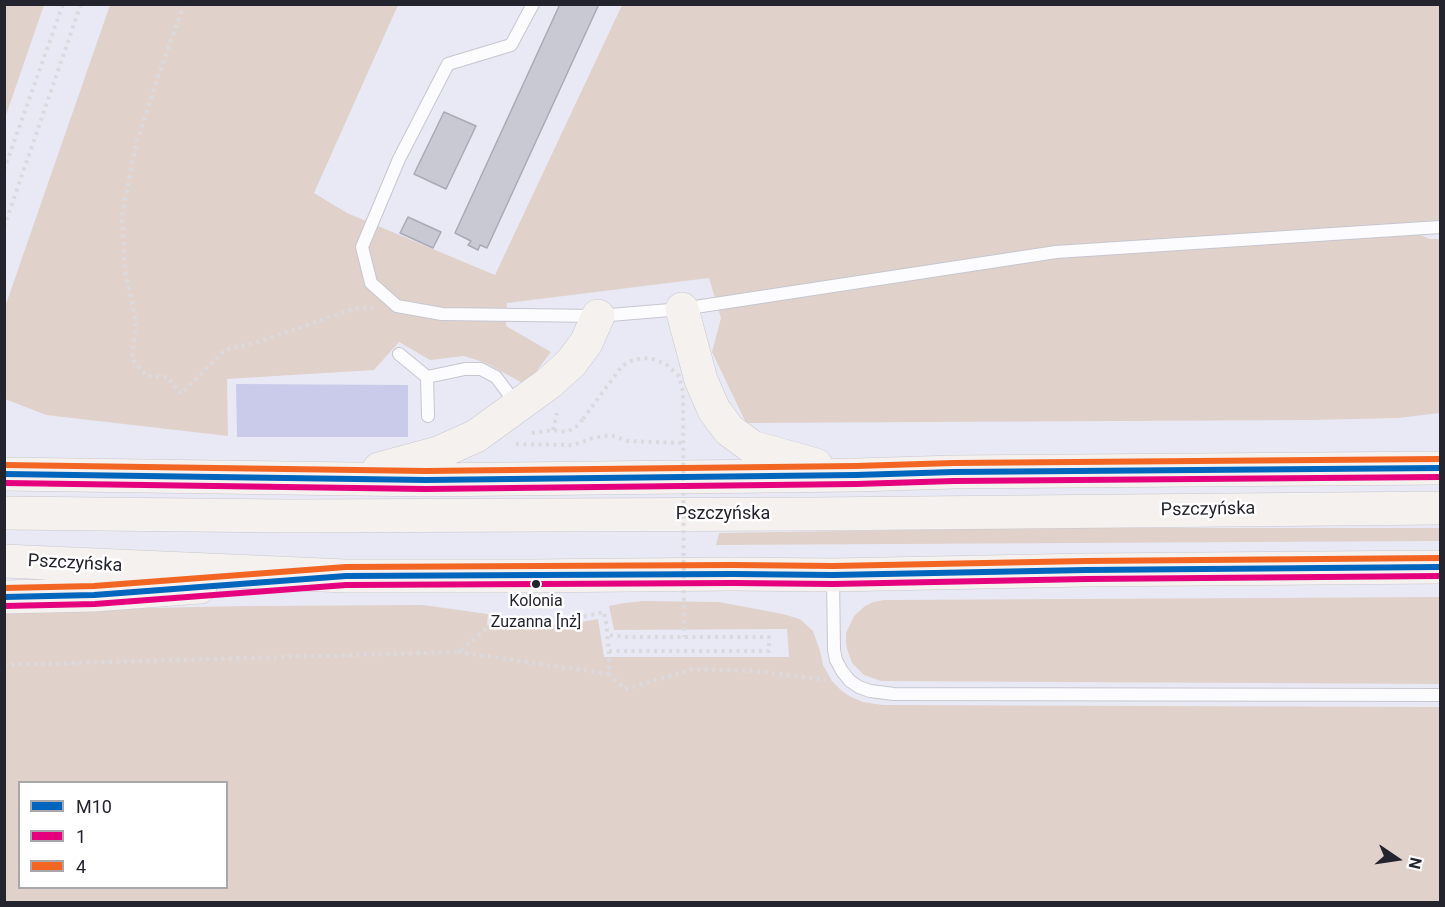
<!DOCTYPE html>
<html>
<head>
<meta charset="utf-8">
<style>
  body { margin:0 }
  #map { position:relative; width:1445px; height:907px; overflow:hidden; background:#e9e9f6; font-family:Roboto,sans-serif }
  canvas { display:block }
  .frame { position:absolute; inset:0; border:6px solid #24242f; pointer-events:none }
  .legend { position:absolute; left:18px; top:781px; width:210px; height:108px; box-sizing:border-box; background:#fff; border:2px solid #a7a7ac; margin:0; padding:8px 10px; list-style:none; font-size:18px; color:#24242f }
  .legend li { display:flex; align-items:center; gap:12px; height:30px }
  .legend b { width:30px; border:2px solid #a7a7ac }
  .north { position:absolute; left:1367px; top:829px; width:60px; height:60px; -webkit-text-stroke:4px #fff; paint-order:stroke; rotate:103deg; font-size:16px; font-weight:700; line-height:24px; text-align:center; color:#24242f }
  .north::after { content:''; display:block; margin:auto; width:21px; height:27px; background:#24242f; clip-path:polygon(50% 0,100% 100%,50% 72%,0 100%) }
</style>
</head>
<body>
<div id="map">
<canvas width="1445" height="907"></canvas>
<div class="frame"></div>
<ul class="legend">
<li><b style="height:8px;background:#0065bd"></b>M10</li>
<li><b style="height:8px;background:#e5007d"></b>1</li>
<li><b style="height:8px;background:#f26522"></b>4</li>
</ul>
<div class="north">N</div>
</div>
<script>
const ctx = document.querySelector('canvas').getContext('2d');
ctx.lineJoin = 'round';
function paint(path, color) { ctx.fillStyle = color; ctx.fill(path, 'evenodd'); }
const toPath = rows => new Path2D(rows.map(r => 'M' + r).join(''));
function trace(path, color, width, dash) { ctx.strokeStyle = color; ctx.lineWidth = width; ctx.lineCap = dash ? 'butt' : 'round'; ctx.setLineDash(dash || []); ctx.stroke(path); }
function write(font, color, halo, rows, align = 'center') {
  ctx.font = font + ' Roboto,sans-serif'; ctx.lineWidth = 5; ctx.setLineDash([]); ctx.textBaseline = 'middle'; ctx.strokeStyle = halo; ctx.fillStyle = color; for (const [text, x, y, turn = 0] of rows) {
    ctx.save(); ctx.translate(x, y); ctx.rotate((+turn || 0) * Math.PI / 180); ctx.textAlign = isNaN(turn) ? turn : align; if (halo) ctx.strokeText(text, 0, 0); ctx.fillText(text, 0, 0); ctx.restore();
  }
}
paint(toPath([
  [5,4,44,5,5,118,4,5],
  [110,5,398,5,314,193,347,213,495,275,622,5,1440,5,1440,222,1401,227,1430,239,1440,239,1440,413,1398,418,1313,420,746,423,712,352,721,318,709,278,507,303,506,326,551,352,526,385,486,363,464,356,430,360,399,342,374,370,227,379,228,436,46,415,5,399,4,325,6,304],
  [1020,528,1440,528,1440,541,716,545,719,533],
  [1440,597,1440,684,881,681,864,675,852,663,847,649,846,642,846,633,854,616,865,606,873,602,884,600],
  [643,601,719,602,783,614,800,619,813,631,820,651,823,665,832,681,841,690,849,696,863,702,883,705,1440,707,1440,902,5,902,4,611,246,606,423,605,488,614,487,625,565,625,598,619,604,657,789,657,787,629,614,630,609,606,624,603],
  [20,782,226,782,226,888,20,888]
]), '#e0d2cb');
paint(toPath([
  [236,384,408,385,408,437,237,437]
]), '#cacaea');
const building = toPath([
  [560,4,599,4,487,248,480,245,478,250,468,245,471,241,455,233,560,4],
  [444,112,476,126,446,189,414,174,444,112],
  [408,217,441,232,433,248,400,233,408,217]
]);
paint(building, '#c9c9d4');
trace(building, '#aaaab5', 1.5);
const service = toPath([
  [533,4,511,45,448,64,399,159,362,247,371,283,397,306,442,314,598,316,682,309,1056,252,1440,227],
  [399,354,427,377,428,416],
  [427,377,465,369,481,369,496,377,517,405],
  [833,577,834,650,836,660,842,671,850,681,859,687,870,691,894,694,1440,695]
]);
const primary = toPath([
  [682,309,701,380,714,410,729,430,752,447,816,465],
  [379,469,438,453,476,436,549,383,571,363,586,343,598,316],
  [4,474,426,480,856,475,954,472,1440,468],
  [4,513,288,516,813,514,1440,508],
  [4,561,346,576,531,576,733,574,833,575,1086,570,1440,567],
  [4,597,94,595,200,587]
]);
trace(service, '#c6c6d0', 14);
trace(primary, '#c7c7ce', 34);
trace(toPath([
  [184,4,161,68,136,144,122,216,125,271,136,321,132,359,147,376,167,377,181,394,225,350,258,342,353,309,373,308],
  [4,170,63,4],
  [4,227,81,4],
  [553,430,557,413],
  [532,433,553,430,567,432,577,426,583,419],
  [516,444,573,445,593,438,610,435,628,441,682,443],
  [609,651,609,674,625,689,693,669,755,671,826,680],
  [458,652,609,674],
  [4,665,458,652,499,618,577,618,604,612,606,622,609,651,769,651,769,637,629,637,607,635]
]), '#dadade', 4, [3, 4.5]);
trace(service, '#fcfcfe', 12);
trace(primary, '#f5f1ee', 33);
trace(toPath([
  [583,419,622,366,631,361,642,358,653,359,666,364,679,376,683,392,684,637]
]), '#dadade', 4, [3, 4.5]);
trace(toPath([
  [4,474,426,480,856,475,954,472,1440,468],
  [4,597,94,595,346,576,733,574,833,575,1086,570,1440,567]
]), '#0065bd', 6);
trace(toPath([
  [4,483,426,489,856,484,954,481,1440,477],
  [4,606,95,604,346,585,733,583,833,584,1086,579,1440,576]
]), '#e5007d', 6);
trace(toPath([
  [4,465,426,471,856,466,954,463,1440,459],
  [4,588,94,586,346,567,733,565,833,566,1086,561,1440,558]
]), '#f26522', 6);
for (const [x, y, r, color] of [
  [536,584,5,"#24242f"]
]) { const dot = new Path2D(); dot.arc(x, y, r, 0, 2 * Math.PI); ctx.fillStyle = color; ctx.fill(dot); trace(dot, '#fff', 2); }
write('16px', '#24242f', '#fff', [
  ["Kolonia",536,602],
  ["Zuzanna [nż]",536,623]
]);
write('18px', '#24242f', '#fff', [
  ["Pszczyńska",1208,510,-1],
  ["Pszczyńska",723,514],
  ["Pszczyńska",75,564,3]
]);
</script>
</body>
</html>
